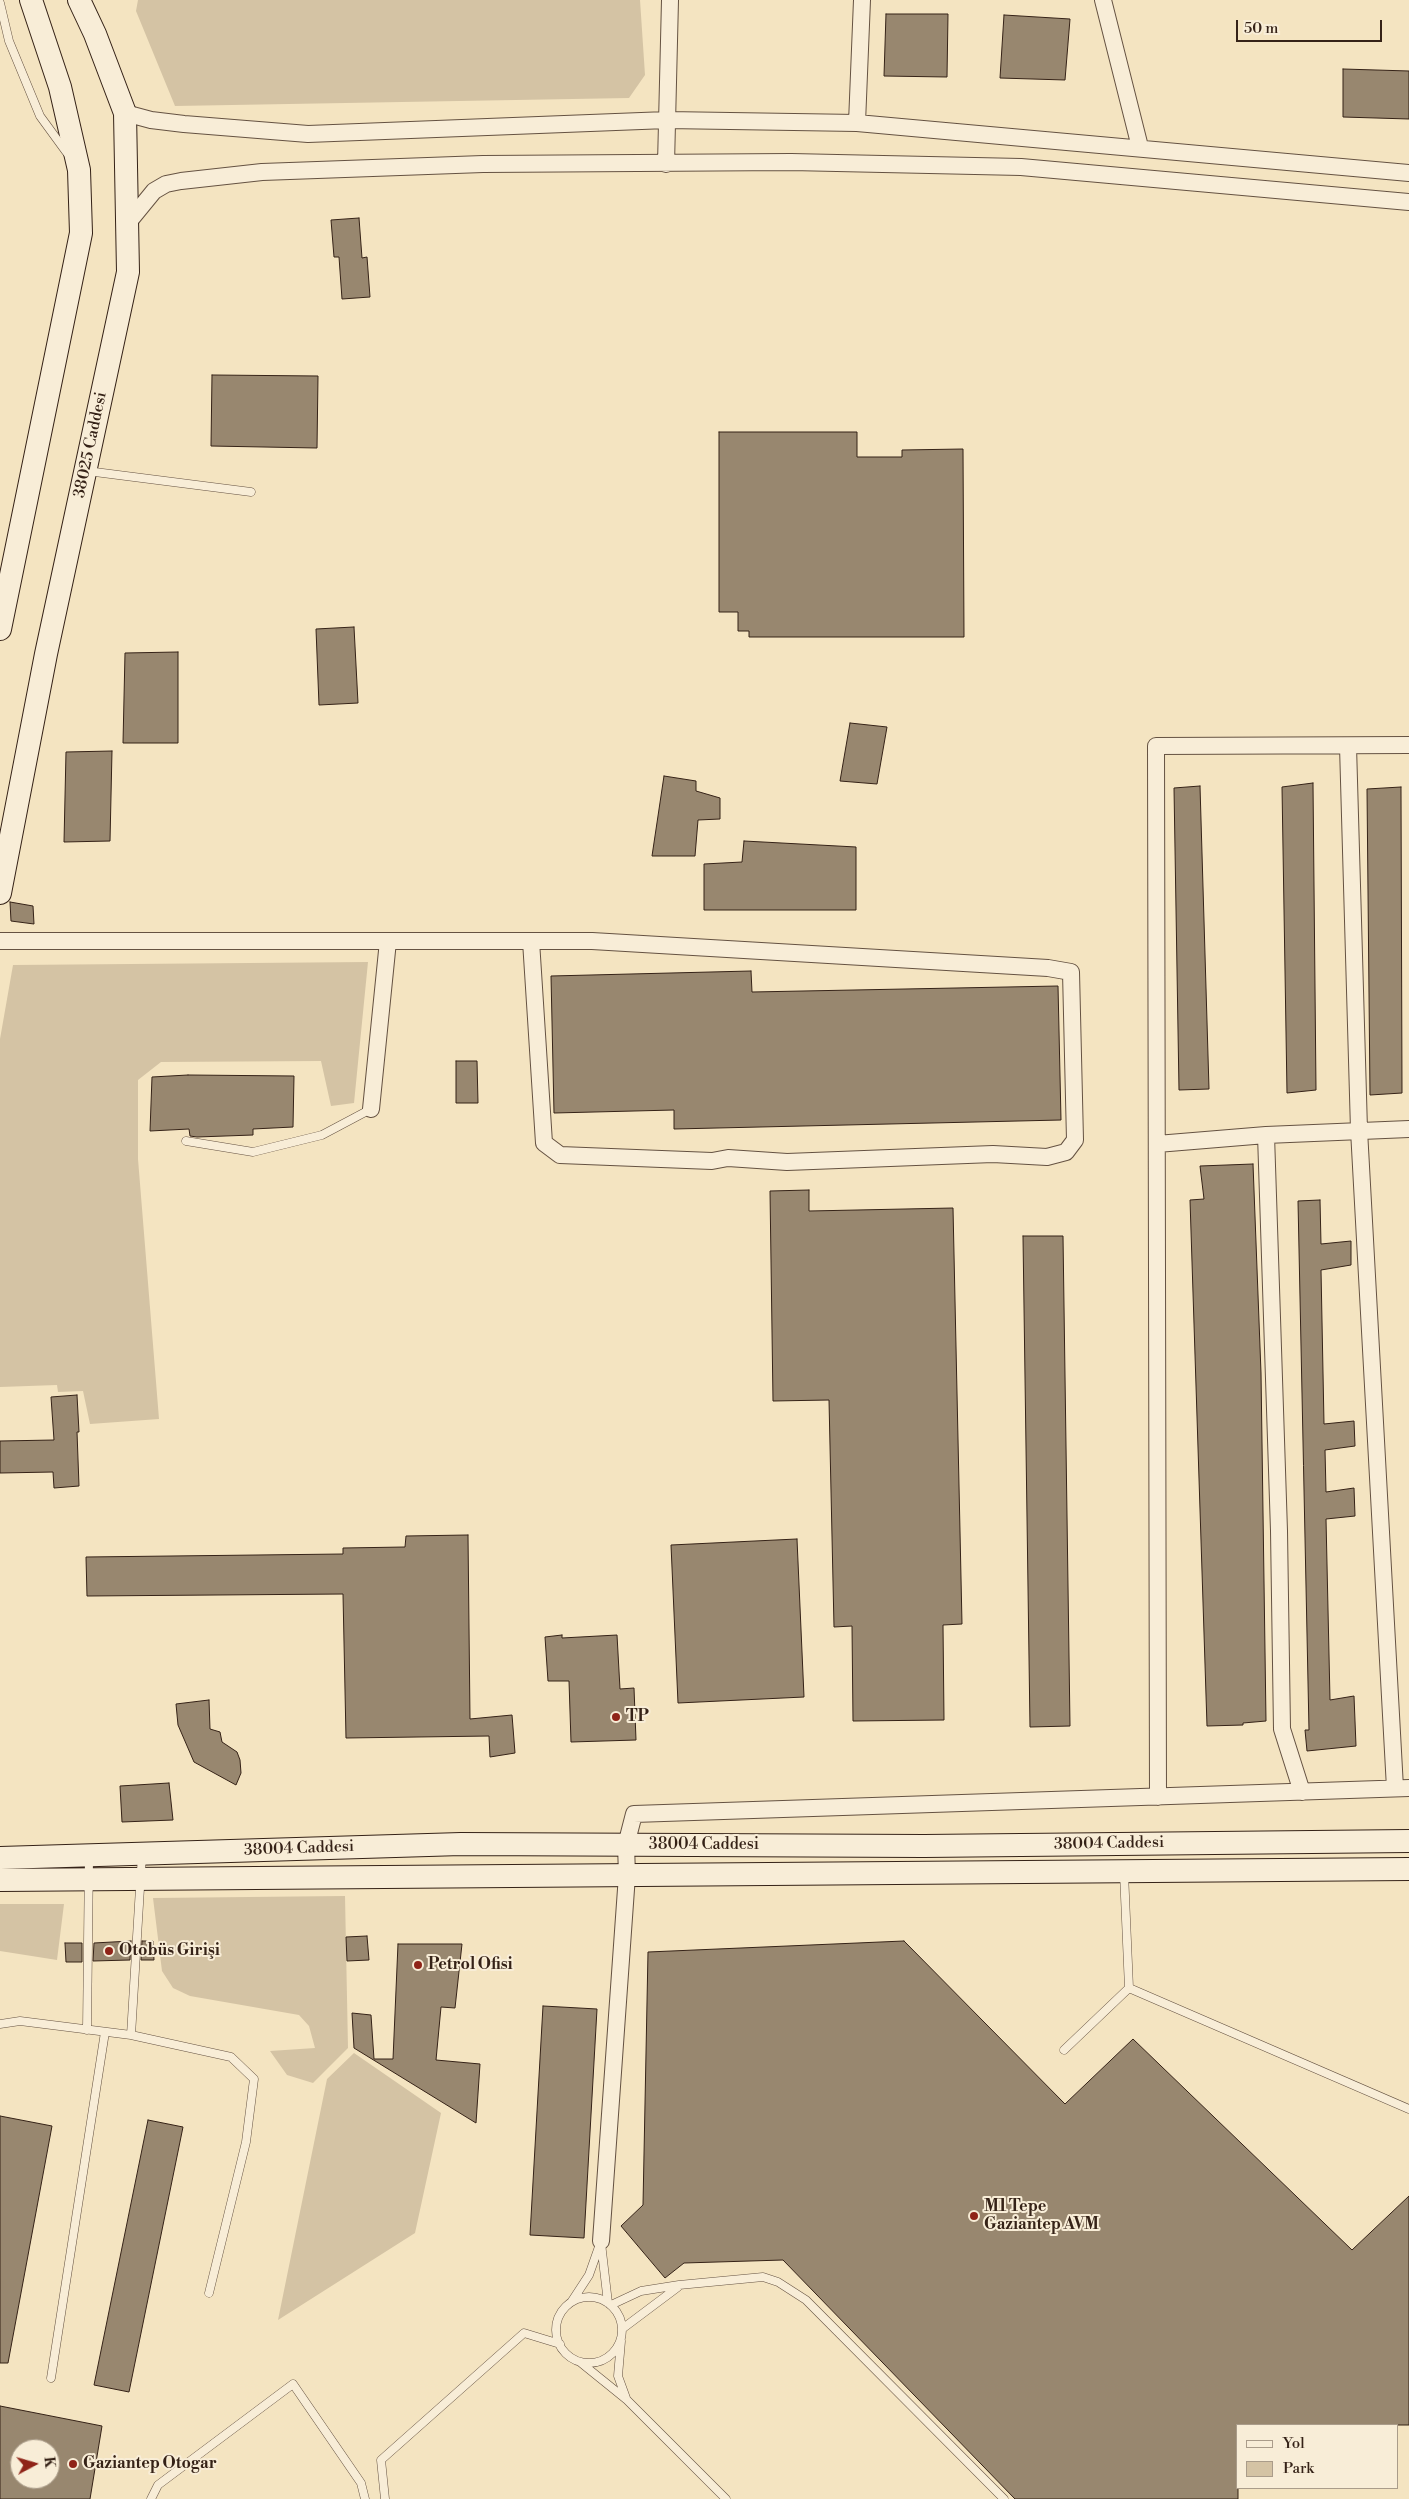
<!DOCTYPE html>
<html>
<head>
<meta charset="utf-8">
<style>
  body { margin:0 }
  #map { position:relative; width:1409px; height:2499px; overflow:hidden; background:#f4e4c1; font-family:"Libre Bodoni",serif }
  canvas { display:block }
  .legend { position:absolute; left:1236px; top:2424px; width:162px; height:65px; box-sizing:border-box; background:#f8edd7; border:1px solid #aa9c8a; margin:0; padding:6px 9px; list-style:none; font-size:15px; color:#352217 }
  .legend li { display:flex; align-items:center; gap:10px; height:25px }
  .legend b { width:25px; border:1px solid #aa9c8a }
  .north { position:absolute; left:10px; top:2439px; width:50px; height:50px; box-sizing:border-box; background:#f8edd7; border:1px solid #aa9c8a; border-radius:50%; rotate:84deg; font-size:14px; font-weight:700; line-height:20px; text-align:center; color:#352217 }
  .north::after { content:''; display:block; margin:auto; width:18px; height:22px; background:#8f2418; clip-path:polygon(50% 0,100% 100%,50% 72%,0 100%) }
  .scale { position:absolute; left:1236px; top:20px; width:146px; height:22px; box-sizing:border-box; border:2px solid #352217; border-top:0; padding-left:6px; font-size:15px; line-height:18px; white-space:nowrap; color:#352217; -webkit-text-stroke:4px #f8edd7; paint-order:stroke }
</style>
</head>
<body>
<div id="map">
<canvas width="1409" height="2499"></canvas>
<ul class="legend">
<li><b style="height:6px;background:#f8edd7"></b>Yol</li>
<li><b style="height:14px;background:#d4c3a4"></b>Park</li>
</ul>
<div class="north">K</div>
<div class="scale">50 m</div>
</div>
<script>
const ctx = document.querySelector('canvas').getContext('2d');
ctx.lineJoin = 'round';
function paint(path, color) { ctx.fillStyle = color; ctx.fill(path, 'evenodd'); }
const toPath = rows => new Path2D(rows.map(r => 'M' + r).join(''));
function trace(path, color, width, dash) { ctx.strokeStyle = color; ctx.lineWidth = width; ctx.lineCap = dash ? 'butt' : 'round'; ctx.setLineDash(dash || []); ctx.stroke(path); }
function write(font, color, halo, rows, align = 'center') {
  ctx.font = font + ' "Libre Bodoni",serif'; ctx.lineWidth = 4; ctx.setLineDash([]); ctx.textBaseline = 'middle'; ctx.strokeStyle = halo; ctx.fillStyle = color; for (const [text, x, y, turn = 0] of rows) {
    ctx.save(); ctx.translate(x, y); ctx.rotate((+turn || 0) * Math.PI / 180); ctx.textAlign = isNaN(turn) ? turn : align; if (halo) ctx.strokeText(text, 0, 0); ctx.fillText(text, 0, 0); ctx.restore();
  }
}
paint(toPath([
  [138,0,640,0,645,75,629,98,175,106,136,11],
  [368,962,354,1103,331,1106,321,1061,161,1062,138,1080,138,1159,159,1419,90,1424,83,1391,58,1392,57,1385,0,1387,0,1039,13,965],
  [345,1896,348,2048,313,2083,287,2075,270,2051,315,2048,309,2026,299,2015,190,1996,173,1988,162,1971,153,1898],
  [0,1904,64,1904,57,1960,0,1951],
  [354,2053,441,2113,415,2233,278,2320,327,2079]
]), '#d4c3a4');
const building = toPath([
  [886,14,948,14,947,77,884,76,886,14],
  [1004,15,1070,19,1065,80,1000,78,1004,15],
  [1343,69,1409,71,1409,119,1343,117,1343,69],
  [359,218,362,258,367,257,370,297,342,299,339,257,334,257,331,220,359,218],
  [212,375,318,376,317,448,211,446,212,375],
  [719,432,857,432,857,457,902,457,902,450,963,449,964,637,749,637,749,631,738,631,738,612,719,612,719,432],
  [354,627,358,703,319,705,316,629,354,627],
  [178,652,178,743,123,743,125,653,178,652],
  [850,723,887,727,877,784,840,781,850,723],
  [112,751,110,841,64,842,66,752,112,751],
  [664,776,696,781,696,791,720,798,720,819,698,820,695,856,652,856,664,776],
  [1313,783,1316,1090,1287,1093,1282,787,1313,783],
  [1200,786,1209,1089,1179,1090,1174,788,1200,786],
  [1401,787,1402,1093,1370,1095,1367,789,1401,787],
  [744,841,856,847,856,910,704,910,704,864,742,862,744,841],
  [10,902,33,906,34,924,11,921,10,902],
  [751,971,752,992,1058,986,1061,1120,674,1129,674,1110,554,1113,551,976,751,971],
  [456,1061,477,1061,478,1103,456,1103,456,1061],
  [188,1075,294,1076,293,1127,253,1129,253,1135,197,1137,190,1136,189,1129,150,1131,152,1077,188,1075],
  [1253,1164,1261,1373,1266,1721,1243,1723,1243,1725,1207,1726,1190,1200,1204,1199,1200,1166,1253,1164],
  [809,1190,809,1211,953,1208,962,1624,943,1625,944,1720,853,1721,852,1626,834,1627,829,1400,773,1401,770,1191,809,1190],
  [1320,1200,1321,1244,1351,1241,1351,1265,1321,1270,1324,1424,1354,1421,1355,1446,1325,1450,1326,1492,1354,1488,1355,1516,1326,1519,1330,1700,1354,1696,1356,1746,1307,1751,1305,1730,1309,1730,1298,1201,1320,1200],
  [1023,1236,1063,1236,1070,1726,1030,1727,1023,1236],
  [77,1395,79,1432,77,1432,79,1486,54,1488,53,1472,0,1473,0,1441,54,1440,51,1397,77,1395],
  [468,1535,470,1719,512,1715,515,1753,490,1757,489,1736,346,1738,343,1594,87,1596,86,1557,343,1554,343,1548,405,1547,406,1536,468,1535],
  [797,1539,804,1697,678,1703,671,1545,797,1539],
  [562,1635,562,1638,617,1635,620,1689,634,1688,636,1740,571,1742,569,1681,548,1681,545,1637,562,1635],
  [209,1700,210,1729,220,1732,222,1742,237,1752,240,1760,241,1773,236,1785,194,1762,178,1725,176,1704,209,1700],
  [169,1783,173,1820,122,1822,120,1786,169,1783],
  [367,1936,369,1960,347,1961,346,1937,367,1936],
  [131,1941,130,1960,93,1961,94,1943,131,1941],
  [142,1941,153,1941,154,1960,141,1960,142,1941],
  [904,1941,1065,2104,1133,2039,1352,2250,1409,2196,1409,2425,1238,2425,1238,2499,1015,2499,783,2260,684,2263,665,2278,621,2226,643,2205,648,1952,904,1941],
  [65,1943,82,1943,82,1962,66,1962,65,1943],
  [398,1944,462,1944,455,2008,441,2007,436,2060,480,2064,476,2123,354,2048,352,2013,371,2015,374,2059,393,2059,398,1944],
  [543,2006,597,2009,584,2238,530,2235,543,2006],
  [0,2116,52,2126,8,2363,0,2363,0,2116],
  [148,2120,183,2127,129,2392,94,2385,148,2120],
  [0,2406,102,2426,90,2499,0,2499,0,2406],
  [20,2449,50,2449,50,2479,20,2479,20,2449]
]);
paint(building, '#98876f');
trace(building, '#352217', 1);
const lane = toPath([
  [0,3,9,41,40,116,67,153],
  [87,471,251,492],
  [186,1141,253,1152,322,1135,371,1109],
  [1129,1988,1409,2109],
  [0,2024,20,2021,131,2035,231,2057,254,2079,246,2142,209,2293],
  [87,2030,89,1857],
  [131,2035,142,1855],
  [1064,2050,1129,1988,1124,1873],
  [601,2243,608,2303],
  '556 2330a33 33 0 1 1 66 0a33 33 0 1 1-66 0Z',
  [572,2301,589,2275,601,2241],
  [611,2305,641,2291,679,2285,763,2277,778,2282,806,2300,1004,2499],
  [622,2329,678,2287],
  [621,2341,618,2376,626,2398],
  [580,2362,627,2400,726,2499],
  [51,2378,105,2032],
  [151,2499,158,2485,293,2384,361,2483,365,2499],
  [385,2499,381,2460,524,2333,560,2344]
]);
const street = toPath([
  [1103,0,1140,147],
  [125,113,151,120,184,124,308,134,667,120,857,123,1409,173],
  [857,123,862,0],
  [666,164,670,0],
  [127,224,154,191,166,184,181,181,262,172,483,164,791,162,1021,167,1409,202],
  [1348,746,1359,1130,1395,1788],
  [0,941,592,941,1048,968,1071,972,1075,1140,1066,1152,1047,1157,993,1154,787,1162,728,1158,712,1161,560,1155,544,1143,531,941],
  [371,1109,388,941],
  [1266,1135,1279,1531,1282,1729,1302,1792],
  [1157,1144,1266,1135,1409,1129],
  [1158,1797,1156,746,1409,745],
  [601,2241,627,1875,626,1845,634,1814,1409,1788]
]);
const secondary = toPath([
  [0,629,81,233,79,170,60,87,31,0],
  [0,893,46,654,128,272,125,113,95,34,79,0],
  [0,1858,461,1844,924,1846,1409,1841],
  [0,1880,1409,1869]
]);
trace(lane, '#655242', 9);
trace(street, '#655242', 18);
trace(secondary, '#352217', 24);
trace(lane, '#f8edd7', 8);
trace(street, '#f8edd7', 16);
trace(secondary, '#f8edd7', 22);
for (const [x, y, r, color] of [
  [616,1717,5,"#8f2418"],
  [109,1951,5,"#8f2418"],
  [418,1965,5,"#8f2418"],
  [974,2216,5,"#8f2418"],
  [73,2464,5,"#8f2418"]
]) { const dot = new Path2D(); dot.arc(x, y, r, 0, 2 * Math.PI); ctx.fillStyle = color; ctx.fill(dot); trace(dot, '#f8edd7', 2); }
write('16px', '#352217', '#f8edd7', [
  ["38025 Caddesi",91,445,-78],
  ["38004 Caddesi",1109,1844,-1],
  ["38004 Caddesi",704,1845],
  ["38004 Caddesi",299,1849,-2]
]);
write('bold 16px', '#352217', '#f8edd7', [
  ["TP",626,1717],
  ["Otobüs Girişi",119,1951],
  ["Petrol Ofisi",428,1965],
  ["M1 Tepe",984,2207],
  ["Gaziantep AVM",984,2225],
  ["Gaziantep Otogar",83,2464]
], 'left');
</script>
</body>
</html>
